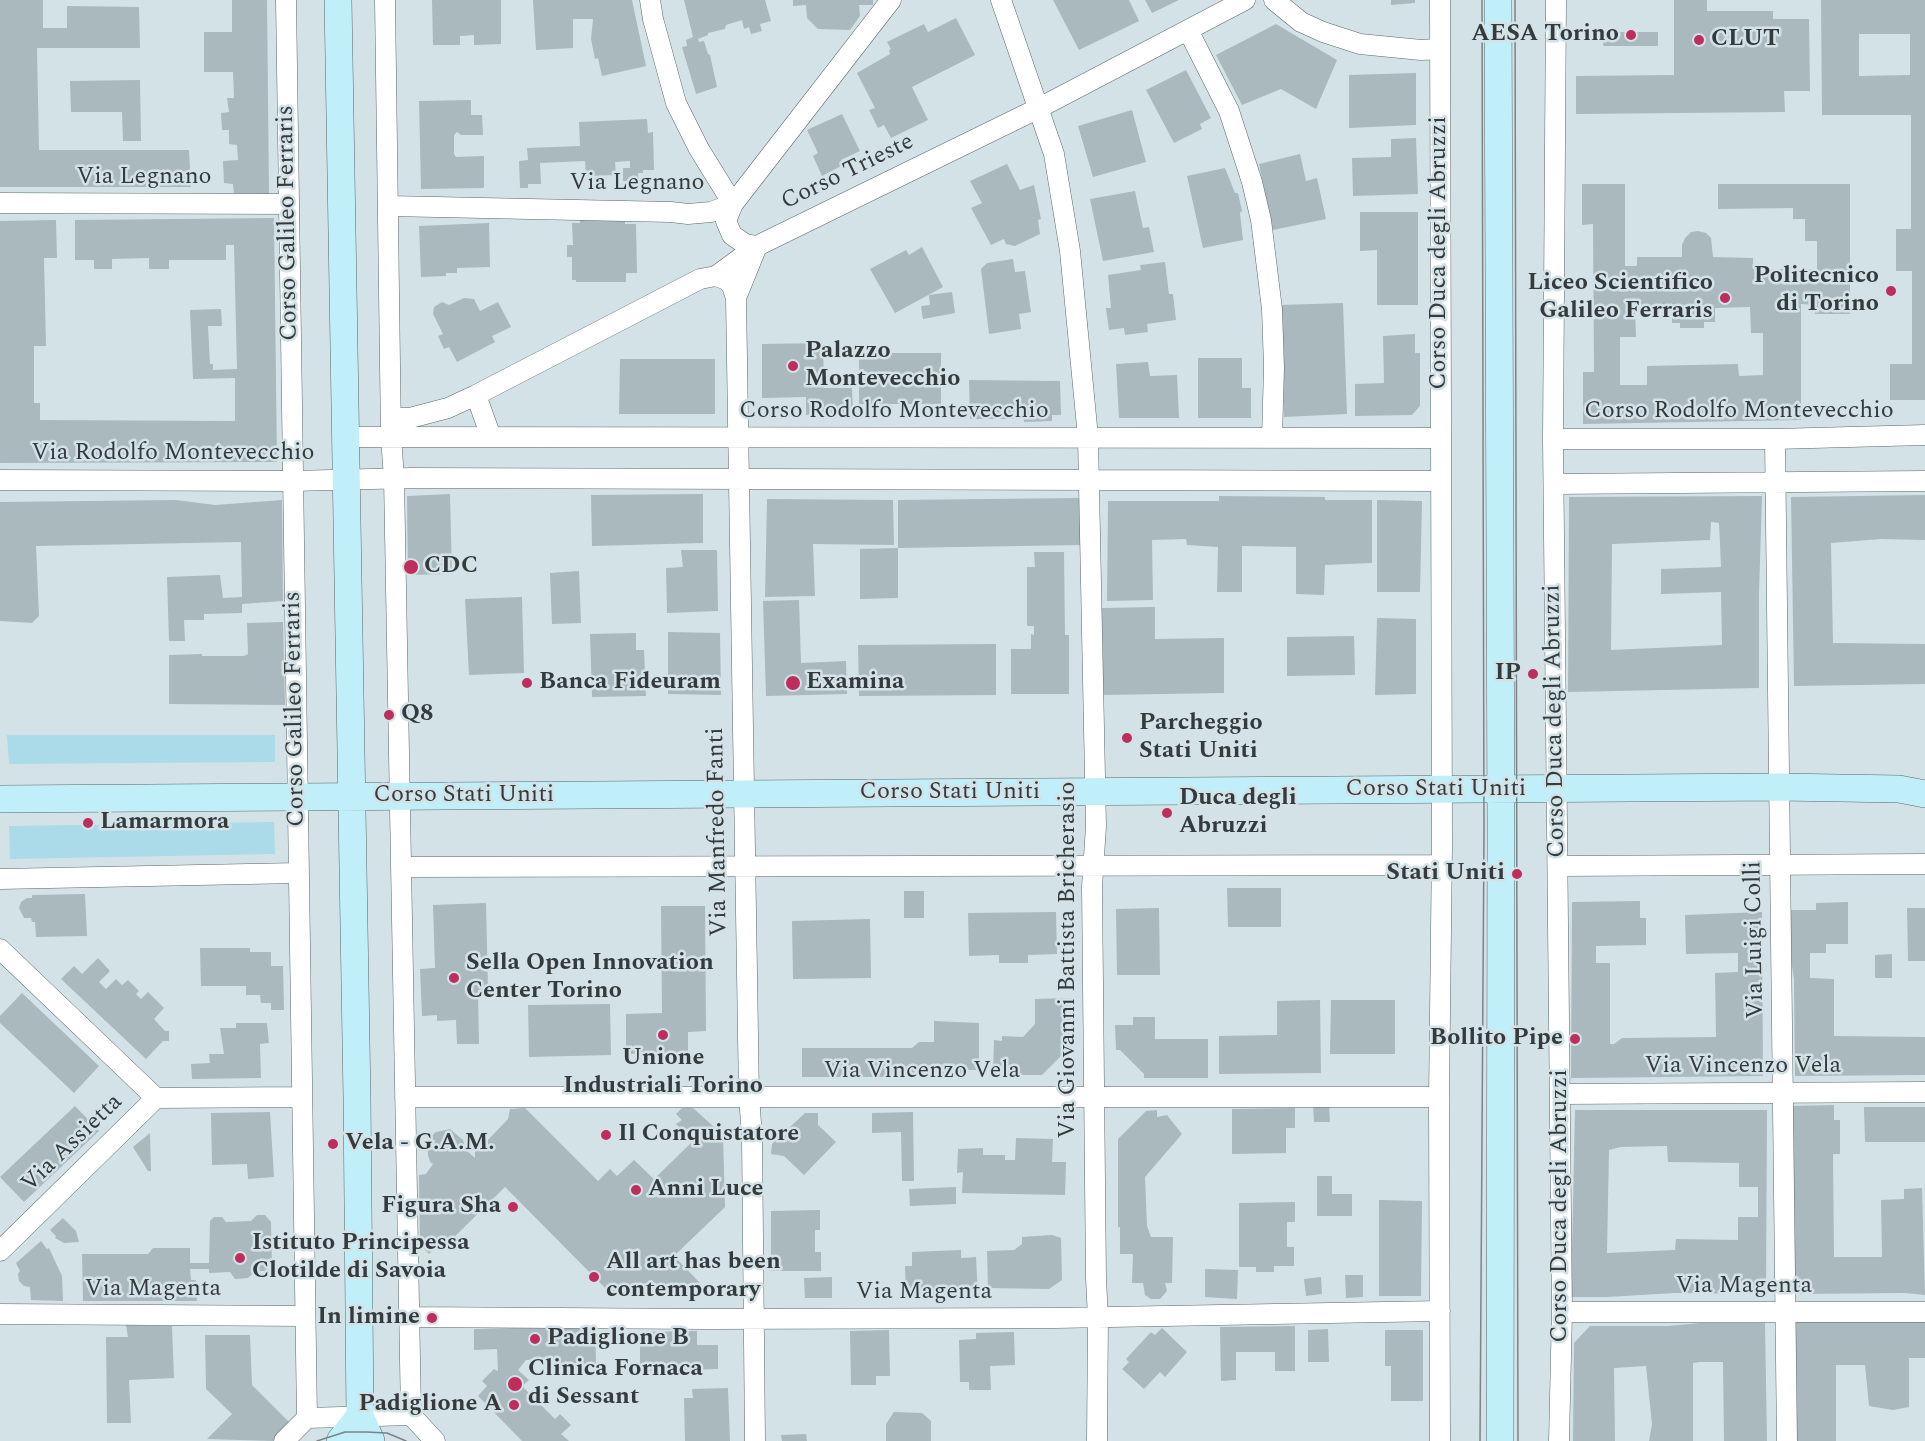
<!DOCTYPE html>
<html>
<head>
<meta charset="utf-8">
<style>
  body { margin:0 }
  canvas { display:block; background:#d3e2e7 }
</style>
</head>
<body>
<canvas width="1925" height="1441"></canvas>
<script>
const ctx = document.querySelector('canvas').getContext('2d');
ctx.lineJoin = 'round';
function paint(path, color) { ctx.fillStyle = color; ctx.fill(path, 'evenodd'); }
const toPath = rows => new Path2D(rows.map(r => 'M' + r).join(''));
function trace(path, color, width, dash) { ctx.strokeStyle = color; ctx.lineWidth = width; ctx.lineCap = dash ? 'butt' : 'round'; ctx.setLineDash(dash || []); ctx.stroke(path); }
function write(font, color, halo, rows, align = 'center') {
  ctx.font = font + ' Spectral,serif'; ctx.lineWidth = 5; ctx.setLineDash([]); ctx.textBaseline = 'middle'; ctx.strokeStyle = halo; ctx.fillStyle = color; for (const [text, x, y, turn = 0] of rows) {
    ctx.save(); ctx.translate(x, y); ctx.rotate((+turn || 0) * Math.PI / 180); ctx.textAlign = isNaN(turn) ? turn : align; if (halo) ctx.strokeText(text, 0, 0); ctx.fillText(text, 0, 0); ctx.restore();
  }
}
paint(toPath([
  [7,735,275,735,275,762,9,764],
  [274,822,275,854,10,859,9,826]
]), '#abdbe9');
paint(toPath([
  [0,0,43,0,43,28,67,28,67,6,139,7,140,48,37,48,39,150,189,150,191,187,0,187],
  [232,0,267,0,269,194,234,194,233,184,224,183,223,161,238,160,237,145,229,144,229,130,222,130,221,113,229,112,227,98,234,98,233,72,204,72,204,32,232,32],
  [432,0,501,0,501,44,474,45,474,35,460,36,460,45,433,45],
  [533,0,632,0,646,66,602,76,598,58,595,59,591,39,593,19,573,19,573,48,536,50],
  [684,0,765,0,771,21,760,24,762,31,751,34,749,27,744,29,742,20,726,25,725,29,708,33,708,35,698,39,699,42,704,41,708,54,710,55,717,87,696,94,682,47,687,46,686,40,693,37],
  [793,0,873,0,873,5,859,5,860,16,850,30,818,29,807,18,806,5,793,6],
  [1053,0,1129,0,1139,21,1079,50],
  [1145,0,1179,0,1152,13],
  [1391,0,1415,0,1415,3,1391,5],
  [1674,0,1707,0,1707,11,1773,11,1773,19,1809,19,1810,91,1784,91,1785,112,1576,114,1576,76,1674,75],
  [1821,0,1925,0,1925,400,1890,400,1890,364,1912,364,1912,271,1896,271,1896,229,1911,229,1911,115,1822,115],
  [1859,34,1910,34,1910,75,1859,76],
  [956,18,975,55,912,87,928,120,891,138,884,125,878,128,869,110,875,108,857,73,890,54,889,50,891,49,887,42,924,24,928,32],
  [1276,24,1337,60,1316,109,1281,89,1242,105,1216,55],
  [1604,32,1658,32,1658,46,1603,46],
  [1186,70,1211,118,1200,124,1202,129,1174,143,1146,90],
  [1416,73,1416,125,1349,128,1349,75],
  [140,80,141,141,123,141,122,112,71,112,70,81],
  [471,100,471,115,482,115,483,135,461,135,457,132,454,135,454,154,456,157,484,156,484,187,483,188,421,189,419,101],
  [1132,110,1146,162,1093,177,1078,126],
  [842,114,860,151,841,160,843,165,822,176,813,156,818,153,807,130],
  [647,119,648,133,653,132,654,170,643,170,643,173,638,173,639,188,627,188,627,181,623,181,623,168,630,168,630,161,615,162,616,175,586,176,585,161,540,163,541,184,528,184,528,188,520,188,519,161,528,160,527,148,580,146,579,122],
  [1416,138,1418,194,1353,196,1352,158,1391,157,1391,139],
  [1300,154,1306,181,1317,178,1326,219,1273,230,1259,164],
  [1007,164,1020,190,1034,185,1041,219,1038,220,1040,234,1015,246,1006,244,1004,239,991,245,971,208,982,203,970,181],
  [1225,168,1235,193,1238,193,1242,211,1240,213,1243,240,1203,248,1187,176],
  [1582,184,1625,184,1625,266,1637,266,1637,257,1682,257,1682,245,1685,238,1691,232,1698,231,1706,233,1711,238,1713,257,1753,258,1753,269,1817,269,1817,241,1805,241,1805,219,1793,219,1793,208,1718,209,1718,184,1850,184,1850,314,1815,314,1815,305,1801,304,1801,420,1583,424,1583,372,1594,372,1593,224,1582,225],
  [1750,307,1751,333,1763,333,1763,375,1739,376,1738,364,1647,366,1647,385,1620,385,1620,337,1636,337,1635,310,1672,309,1672,323,1680,323,1680,328,1704,328,1704,322,1715,322,1715,308],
  [1135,191,1143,228,1149,227,1154,252,1103,261,1090,199],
  [1360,212,1418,212,1418,305,1377,305,1377,250,1360,251],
  [625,217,625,224,636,224,637,273,626,273,626,282,576,282,576,280,572,280,572,257,567,257,567,245,573,245,572,223,580,223,580,218],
  [274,218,277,462,0,463,0,221,56,220,57,258,44,258,46,346,34,346,34,403,40,403,40,420,235,421,235,378,193,379,190,310,221,309,222,326,208,326,210,364,213,364,213,370,237,369,234,245,226,245,226,260,169,260,169,269,149,269,149,258,112,259,112,269,94,269,94,260,75,260,75,220],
  [489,223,490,267,457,268,457,273,446,273,446,276,421,277,419,226],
  [922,247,943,287,895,313,870,269,906,250,909,255],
  [1013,259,1015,272,1025,271,1031,312,1019,314,1021,329,989,334,981,269,987,263],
  [1165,262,1169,294,1173,294,1176,320,1147,324,1148,332,1125,335,1124,328,1109,330,1106,308,1111,308,1108,275,1141,270,1140,265],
  [952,292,955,313,923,319,921,306,930,305,929,295],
  [464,298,474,299,480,311,498,302,511,327,492,336,495,342,457,362,449,347,444,349,438,336,443,334,433,314,434,307,442,302,449,305],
  [1343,303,1347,414,1284,417,1281,305],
  [1415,334,1415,353,1420,353,1420,406,1412,415,1355,416,1355,384,1384,383,1383,336],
  [823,343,824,388,852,388,853,415,806,415,806,397,762,398,762,344],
  [859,353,941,353,941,404,859,404],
  [1198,358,1242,358,1242,388,1251,388,1251,418,1198,418],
  [620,359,715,359,715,414,619,414],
  [1148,362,1150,376,1177,375,1179,418,1119,418,1116,364],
  [969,380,1060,381,1061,415,1052,415,1052,421,1024,422,1024,415,1019,415,1018,419,970,419],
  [450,494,452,574,408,575,407,496],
  [703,494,703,543,592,546,591,495],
  [1925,495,1925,540,1881,539,1831,543,1833,643,1925,644,1925,684,1794,686,1791,497],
  [1219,496,1325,497,1325,500,1372,500,1372,563,1325,565,1324,595,1296,594,1296,547,1242,546,1242,592,1217,592,1218,547,1187,545,1186,539,1152,540,1153,600,1107,601,1108,501,1219,501],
  [1762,496,1759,593,1759,688,1568,692,1569,497],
  [1711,522,1719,523,1721,567,1661,569,1661,594,1721,592,1722,645,1611,650,1612,544,1710,540],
  [1079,498,1081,545,898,548,898,500],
  [767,499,893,500,894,545,813,544,815,596,765,597],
  [176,500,215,505,282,500,283,601,242,604,242,613,204,614,204,620,184,620,185,641,169,641,167,577,220,575,223,598,242,597,241,542,36,546,39,616,32,623,0,621,0,502],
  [1377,500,1422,501,1420,592,1377,592],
  [898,548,898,598,860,599,860,549],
  [681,550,717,550,718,611,667,613,666,568,683,567],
  [1034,552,1064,552,1065,635,1069,635,1069,694,1011,694,1011,649,1031,649,1031,634,1034,635,1034,626,1027,626,1027,567,1035,567],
  [579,571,581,623,552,624,550,573],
  [522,597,524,673,469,675,465,599],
  [799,600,801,663,846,661,847,694,766,696,763,601],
  [1155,607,1155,639,1224,638,1224,693,1103,695,1102,608],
  [1377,618,1416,619,1416,694,1375,695],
  [283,622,285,705,169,704,169,655,202,654,202,656,244,656,248,654,247,623],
  [668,632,720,633,721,695,668,694],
  [636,633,636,650,644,650,646,696,592,697,590,634],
  [1354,636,1355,675,1287,676,1287,637],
  [996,644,996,695,859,696,858,645],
  [1227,888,1281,888,1281,927,1228,927],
  [904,891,924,891,924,918,904,918],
  [85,894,87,936,36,937,35,922,32,922,31,918,24,918,19,908,21,902,27,898,32,898,32,895],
  [1640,901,1640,918,1646,918,1646,945,1596,946,1596,963,1610,963,1610,1044,1614,1044,1622,1038,1716,1037,1715,973,1738,972,1738,953,1686,954,1685,915,1762,912,1763,1076,1571,1078,1572,902],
  [1848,902,1848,944,1826,944,1826,953,1810,953,1810,978,1834,979,1834,1036,1925,1037,1925,1075,1795,1076,1794,979,1790,953,1790,910,1816,910,1816,903],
  [486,903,488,990,478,990,479,1044,457,1044,456,1020,437,1021,437,1015,422,1016,420,969,435,968,433,905],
  [661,906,705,906,706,1031,688,1032,688,1053,626,1054,626,1014,662,1013],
  [1159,908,1160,975,1117,975,1116,909],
  [1907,908,1925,908,1925,961,1908,961],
  [1056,912,1057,954,1028,955,1028,963,999,963,999,955,969,956,968,913],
  [870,919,871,978,793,979,792,921],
  [200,948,250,948,250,952,271,952,271,966,283,966,284,1010,271,1010,271,1003,261,1003,260,995,246,995,246,986,201,986],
  [1892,954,1892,978,1875,978,1875,955],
  [98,958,110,971,99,982,106,989,116,979,122,985,128,980,139,991,136,994,141,999,148,992,164,1008,154,1019,165,1031,169,1031,169,1041,163,1041,146,1059,61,979,74,966,82,974],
  [22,993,99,1066,74,1093,0,1023,0,1016],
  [1071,998,1072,1045,1042,1075,993,1075,994,1040,1002,1041,1002,1036,1023,1037,1035,1024,1035,999],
  [1320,1000,1321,1073,1219,1074,1219,1036,1277,1035,1277,1001],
  [1331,1000,1395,1000,1395,1054,1330,1054],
  [610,1004,611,1055,529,1057,528,1005],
  [1133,1017,1155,1017,1155,1039,1208,1039,1208,1078,1144,1078,1144,1074,1120,1050,1116,1050,1115,1025,1133,1025],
  [934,1021,979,1023,979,1070,964,1070,965,1077,802,1077,802,1048,912,1048,919,1042,934,1042],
  [236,1023,267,1023,269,1043,260,1044,261,1078,192,1079,191,1064,210,1063,209,1054,224,1054,220,1028,236,1028],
  [1329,1105,1330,1122,1314,1122,1313,1106],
  [1834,1105,1834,1120,1840,1120,1840,1154,1833,1154,1834,1257,1882,1257,1881,1200,1904,1199,1904,1189,1922,1188,1925,1295,1905,1293,1794,1294,1792,1106],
  [75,1106,99,1131,24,1202,0,1177],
  [1864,1107,1925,1107,1925,1142,1865,1142],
  [525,1108,598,1181,610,1169,617,1176,634,1160,654,1179,693,1141,676,1124,682,1120,676,1114,682,1108,693,1108,723,1135,725,1207,674,1256,700,1283,691,1292,610,1293,505,1187,442,1249,438,1245,429,1254,420,1244,419,1175,426,1174,433,1164,430,1162,428,1155,427,1146,429,1138,436,1132,450,1129,463,1140,466,1150,475,1158,475,1142,486,1142,508,1119,510,1109],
  [1295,1108,1295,1128,1286,1128,1286,1153,1232,1154,1232,1109],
  [1157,1110,1157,1117,1167,1115,1182,1134,1145,1177,1147,1226,1151,1237,1173,1237,1172,1283,1165,1283,1167,1291,1160,1299,1151,1299,1145,1295,1143,1283,1132,1283,1133,1254,1120,1254,1120,1227,1118,1227,1118,1139,1146,1111],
  [1575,1110,1767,1110,1766,1294,1675,1293,1607,1297,1571,1297],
  [1667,1146,1668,1162,1739,1163,1739,1187,1758,1187,1758,1217,1738,1217,1738,1240,1676,1239,1675,1250,1607,1253,1609,1150,1621,1147],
  [270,1112,274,1177,248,1179,247,1164,212,1165,211,1113],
  [913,1112,914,1181,902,1181,901,1132,872,1133,872,1113],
  [805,1113,818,1113,818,1125,836,1142,804,1175,784,1156,771,1154,772,1144],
  [150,1133,151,1171,148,1171,133,1147],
  [1016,1138,1053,1139,1052,1162,1066,1162,1065,1195,962,1193,963,1172,957,1173,958,1149,983,1148,983,1155,1005,1155,1005,1160,1015,1160],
  [1317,1176,1332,1176,1332,1194,1352,1194,1352,1216,1317,1216],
  [956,1187,956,1204,910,1206,909,1189],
  [1379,1200,1422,1201,1421,1296,1379,1296],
  [1295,1202,1295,1222,1287,1222,1287,1247,1294,1247,1294,1266,1274,1266,1274,1272,1256,1272,1256,1267,1239,1267,1239,1203],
  [820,1210,820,1230,815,1230,815,1252,821,1252,821,1271,771,1271,771,1211],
  [257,1215,265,1215,271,1222,272,1271,255,1271,248,1278,235,1279,230,1272,209,1273,209,1269,190,1269,191,1280,196,1280,197,1301,83,1301,82,1254,148,1254,153,1248,190,1248,190,1263,209,1263,210,1221,214,1217,222,1217,226,1222,251,1221],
  [63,1218,76,1231,79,1242,64,1243,55,1238,56,1236,50,1230],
  [1052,1235,1061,1238,1062,1280,1049,1289,988,1288,987,1251,1014,1250,1022,1244,1022,1237],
  [41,1241,47,1249,49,1248,62,1276,63,1301,31,1300,30,1287,24,1286,19,1281,18,1274,20,1271,16,1263],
  [961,1250,961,1258,976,1257,978,1296,906,1299,905,1266,912,1266,912,1252],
  [1205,1269,1238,1270,1237,1299,1205,1297],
  [1345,1275,1363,1275,1363,1297,1346,1298],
  [832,1277,832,1298,805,1298,804,1278],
  [1321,1277,1322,1294,1306,1296,1304,1279],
  [1925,1318,1925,1358,1909,1358,1909,1407,1893,1410,1869,1406,1865,1365,1836,1365,1836,1441,1793,1441,1793,1319],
  [1700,1323,1765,1323,1767,1441,1724,1441,1723,1362,1700,1362,1693,1363,1693,1441,1649,1441,1652,1424,1646,1366,1614,1368,1615,1441,1573,1441,1574,1343,1590,1326,1668,1326],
  [126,1325,172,1326,174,1378,129,1380,131,1423,107,1423,106,1337,128,1337],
  [595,1326,596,1364,555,1365,555,1359,526,1360,518,1370,529,1380,522,1386,555,1419,560,1414,571,1425,561,1434,569,1441,522,1441,478,1396,487,1386,482,1381,494,1369,498,1371,497,1349,474,1350,474,1329],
  [1295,1326,1295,1371,1275,1371,1275,1352,1236,1352,1236,1380,1221,1381,1220,1327],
  [1162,1328,1187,1352,1165,1377,1160,1372,1144,1389,1122,1369,1129,1362,1126,1359,1151,1332,1155,1335],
  [1328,1329,1329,1362,1308,1362,1308,1330],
  [889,1330,890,1376,876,1376,876,1385,851,1385,850,1331],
  [1385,1330,1423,1330,1423,1401,1391,1401,1391,1366,1385,1366],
  [697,1331,697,1345,718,1345,718,1369,640,1371,640,1332],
  [1014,1332,1015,1365,990,1366,991,1390,969,1390,969,1382,960,1382,959,1340,976,1339,976,1333],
  [205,1335,250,1335,252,1385,290,1423,273,1441,207,1439,232,1414,206,1389],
  [728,1388,730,1441,685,1441,684,1398,693,1398,692,1389],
  [894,1412,922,1413,931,1421,931,1441,886,1441,886,1424],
  [806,1434,807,1441,782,1441,781,1435]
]), '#aab9bd');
const street = toPath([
  [286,0,307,1418],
  [385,0,391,437,394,478,411,1415],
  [650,0,653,19,676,103,699,149,733,204],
  [1001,0,1054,154,1070,251,1088,437,1096,826,1092,887,1096,1279,1098,1318,1097,1441],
  [1274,0,1301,22,1323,32,1360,44,1421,50,1440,49],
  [1440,0,1442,846,1439,1097,1440,1441],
  [1556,0,1553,439,1562,1312,1559,1441],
  [1188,30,1229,111,1252,182,1261,220,1272,309,1274,367,1272,438],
  [0,203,289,204],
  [733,204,726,221,732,235,745,244,757,246],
  [389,206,671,212,688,214,711,212,733,204,891,0],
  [716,276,727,280,732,286,736,298,749,1096,752,1137,755,1441],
  [736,298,757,246],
  [476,395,491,437],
  [392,418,410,418,448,408,476,395,700,279,716,276,757,246,1039,108,1245,0],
  [346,437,1441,438],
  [1553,439,1775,439,1925,435],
  [1775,439,1787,1441],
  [0,480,292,481,411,478,1441,481],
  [1554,484,1925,481],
  [1558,866,1925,864],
  [401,867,1442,865],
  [0,879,298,873],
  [0,949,156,1098,302,1097],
  [1560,1094,1925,1092],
  [405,1097,1439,1097],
  [0,1251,156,1098],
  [1562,1312,1925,1312],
  [0,1314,305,1316],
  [409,1317,706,1319,1055,1318,1440,1311],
  [284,1441,307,1418,411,1415,435,1441]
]);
const secondary = toPath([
  [338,0,357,1098,360,1416,371,1441],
  [1498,0,1501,832,1500,1441],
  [0,799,1780,787,1899,789,1925,794],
  [340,1441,360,1416]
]);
trace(street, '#5a686b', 21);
trace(secondary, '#5a686b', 28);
trace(street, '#fff', 20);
trace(secondary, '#c0eff9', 27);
trace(toPath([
  [1515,0,1518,1441],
  [317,1441,345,1432,366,1432,387,1433,406,1441],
  [1480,1441,1484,832,1482,0]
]), '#7a8487', 1.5);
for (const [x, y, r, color] of [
  [1631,35,6,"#bd2e5c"],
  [1699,40,6,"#bd2e5c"],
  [1891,291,6,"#bd2e5c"],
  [1725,298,6,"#bd2e5c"],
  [793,366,6,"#bd2e5c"],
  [411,567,8,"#bd2e5c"],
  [1533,674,6,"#bd2e5c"],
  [527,683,6,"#bd2e5c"],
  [793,683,8,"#bd2e5c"],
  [389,715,6,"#bd2e5c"],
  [1127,738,6,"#bd2e5c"],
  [1167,813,6,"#bd2e5c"],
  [88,823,6,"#bd2e5c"],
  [1517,874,6,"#bd2e5c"],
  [454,978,6,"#bd2e5c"],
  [663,1035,6,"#bd2e5c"],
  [1575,1039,6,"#bd2e5c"],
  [606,1135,6,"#bd2e5c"],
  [333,1144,6,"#bd2e5c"],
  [636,1190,6,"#bd2e5c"],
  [513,1207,6,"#bd2e5c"],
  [240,1258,6,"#bd2e5c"],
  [594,1277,6,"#bd2e5c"],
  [432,1318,6,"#bd2e5c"],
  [535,1339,6,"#bd2e5c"],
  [515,1384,8,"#bd2e5c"],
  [514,1405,6,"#bd2e5c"]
]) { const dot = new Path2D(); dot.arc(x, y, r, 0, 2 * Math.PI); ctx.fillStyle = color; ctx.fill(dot); trace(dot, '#d3e2e7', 2); }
write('bold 24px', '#353b3c', '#d3e2e7', [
  ["AESA Torino",1619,35,"right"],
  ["CLUT",1711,40],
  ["Politecnico",1879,277,"right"],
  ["di Torino",1879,305,"right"],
  ["Liceo Scientifico",1713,284,"right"],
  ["Galileo Ferraris",1713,312,"right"],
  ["Palazzo",805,352],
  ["Montevecchio",805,380],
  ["CDC",424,567],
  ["IP",1521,674,"right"],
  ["Banca Fideuram",539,683],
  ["Examina",806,683],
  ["Q8",401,715],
  ["Parcheggio",1139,724],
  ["Stati Uniti",1139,752],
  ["Duca degli",1179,799],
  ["Abruzzi",1179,827],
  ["Lamarmora",100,823],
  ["Stati Uniti",1505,874,"right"],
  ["Sella Open Innovation",466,964],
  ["Center Torino",466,992],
  ["Bollito Pipe",1563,1039,"right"],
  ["Unione",663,1059,"center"],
  ["Industriali Torino",663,1087,"center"],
  ["Il Conquistatore",618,1135],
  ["Vela - G.A.M.",345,1144],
  ["Anni Luce",648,1190],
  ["Figura Sha",501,1207,"right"],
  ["Istituto Principessa",252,1244],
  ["Clotilde di Savoia",252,1272],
  ["All art has been",606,1263],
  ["contemporary",606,1291],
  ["In limine",420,1318,"right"],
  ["Padiglione B",547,1339],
  ["Clinica Fornaca",528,1370],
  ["di Sessant",528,1398],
  ["Padiglione A",502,1405,"right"]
], 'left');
write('24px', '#353b3c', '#d3e2e7', [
  ["Corso Trieste",848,173,-26],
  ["Via Legnano",144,178],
  ["Via Legnano",637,184],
  ["Corso Galileo Ferraris",289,223,-91],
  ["Corso Duca degli Abruzzi",1440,253,-90],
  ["Corso Rodolfo Montevecchio",894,412],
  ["Corso Rodolfo Montevecchio",1739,412],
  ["Via Rodolfo Montevecchio",173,454],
  ["Corso Galileo Ferraris",296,709,-91],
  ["Corso Duca degli Abruzzi",1556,721,-91],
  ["Corso Stati Uniti",1436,790],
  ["Corso Stati Uniti",950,793],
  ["Corso Stati Uniti",464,796],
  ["Via Manfredo Fanti",719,832,-91],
  ["Via Luigi Colli",1756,940,-91],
  ["Via Giovanni Battista Bricherasio",1069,960,-90],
  ["Via Vincenzo Vela",1743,1067],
  ["Via Vincenzo Vela",922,1072],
  ["Via Assietta",73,1144,-44],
  ["Corso Duca degli Abruzzi",1561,1206,-90],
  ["Via Magenta",1744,1287],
  ["Via Magenta",153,1290],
  ["Via Magenta",924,1293]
]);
</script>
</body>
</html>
